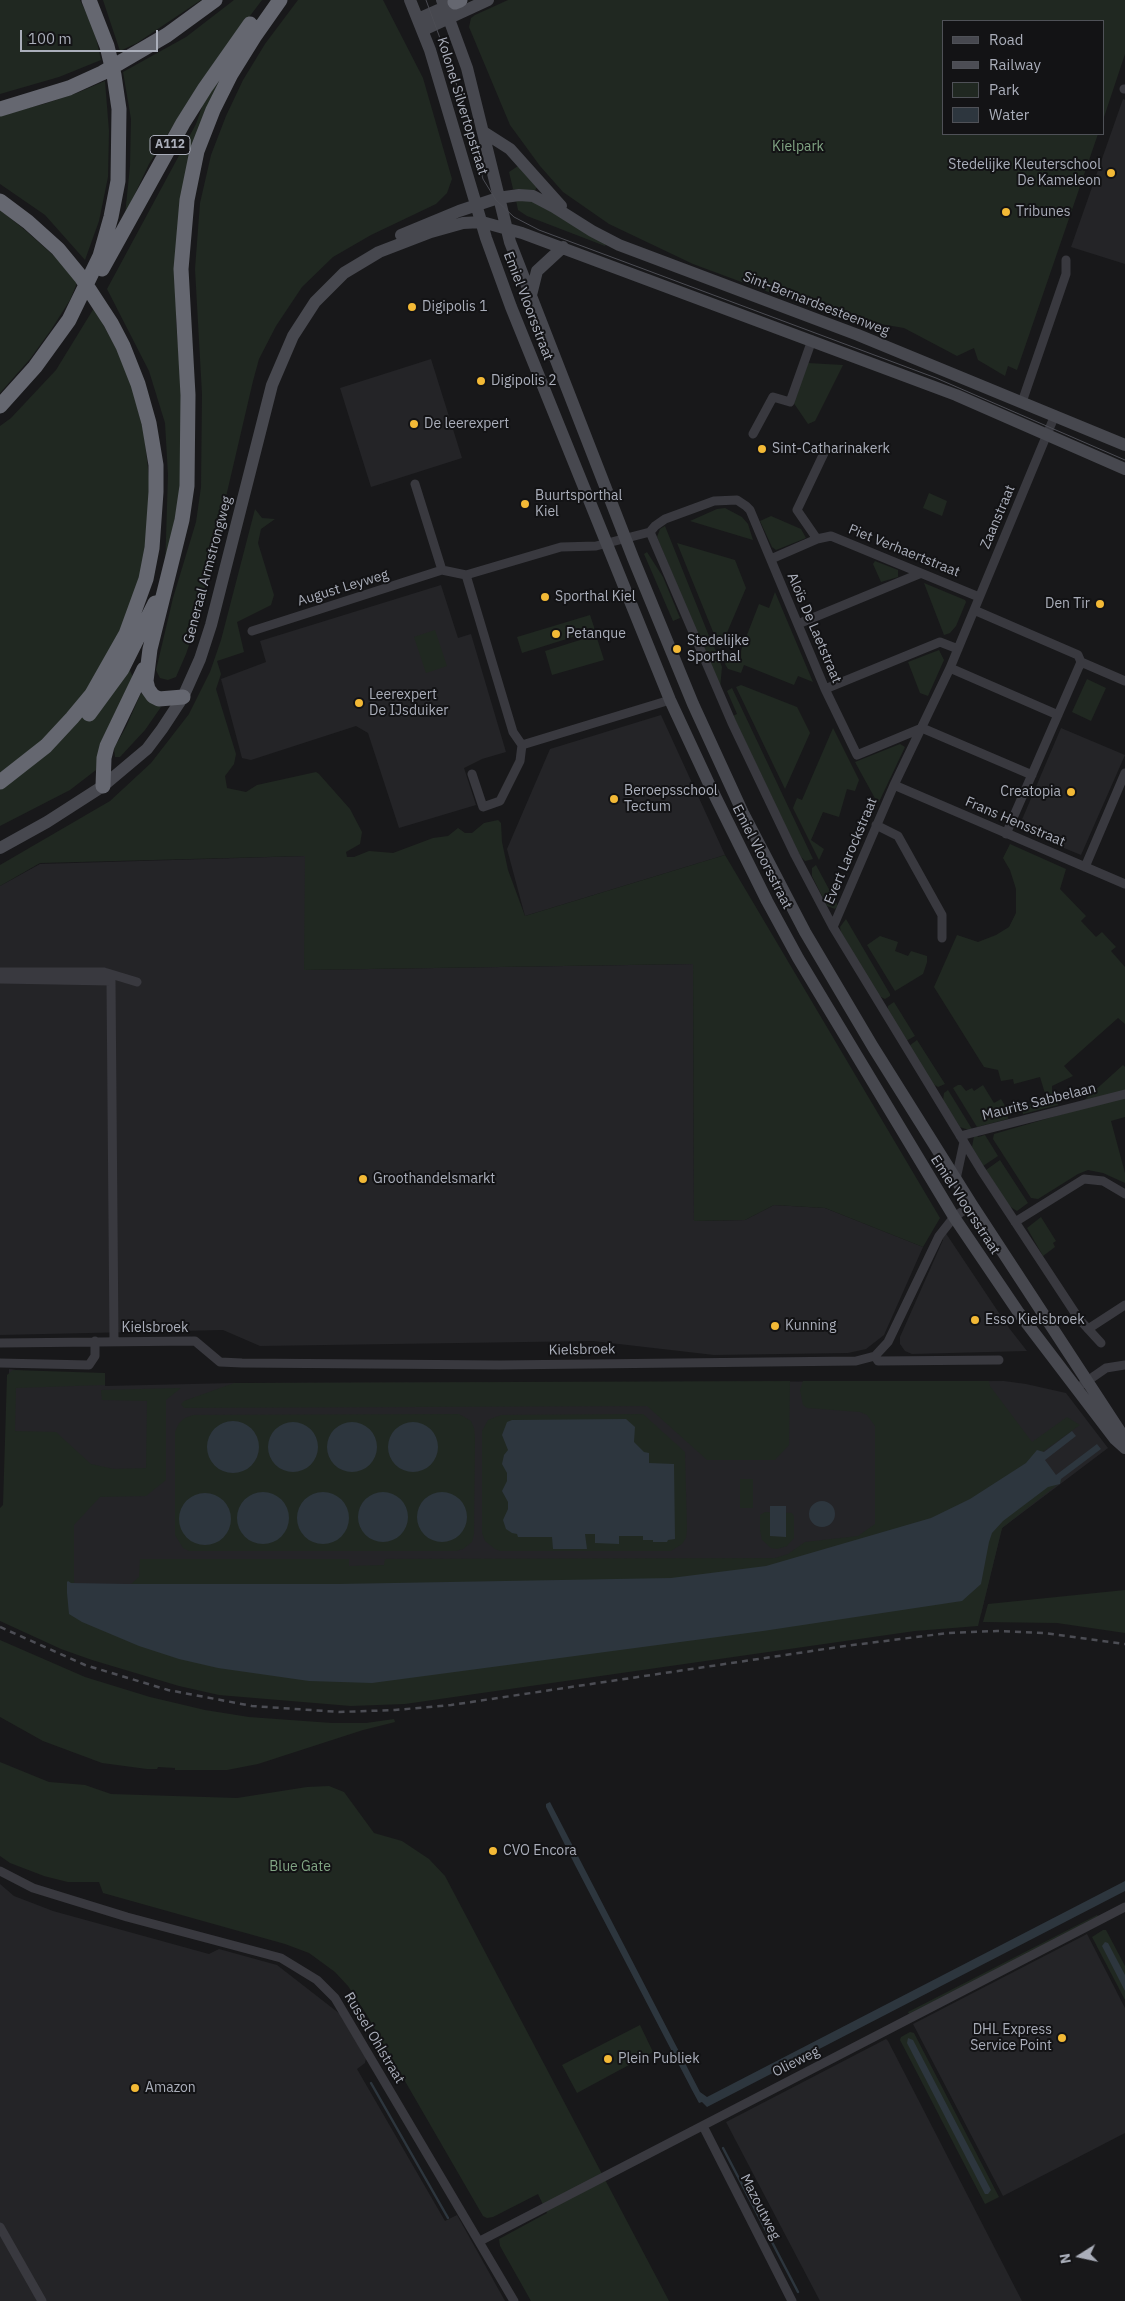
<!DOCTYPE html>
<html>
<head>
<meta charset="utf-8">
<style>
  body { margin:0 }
  #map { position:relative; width:1125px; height:2301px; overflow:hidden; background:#18181a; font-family:"IBM Plex Sans",sans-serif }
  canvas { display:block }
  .legend { position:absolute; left:942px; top:20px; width:162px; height:115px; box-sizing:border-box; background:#131315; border:1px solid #4f5157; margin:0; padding:6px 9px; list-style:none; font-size:15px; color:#aaaeba }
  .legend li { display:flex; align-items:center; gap:10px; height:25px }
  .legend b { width:25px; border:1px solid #4f5157 }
  .north { position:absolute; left:1055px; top:2231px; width:50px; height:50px; -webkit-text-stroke:4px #131315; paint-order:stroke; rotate:260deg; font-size:14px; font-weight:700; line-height:20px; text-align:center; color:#aaaeba }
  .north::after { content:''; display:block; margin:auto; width:18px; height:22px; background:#aaaeba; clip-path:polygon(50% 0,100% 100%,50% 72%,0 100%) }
  .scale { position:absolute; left:20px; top:30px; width:138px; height:22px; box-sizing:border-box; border:2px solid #aaaeba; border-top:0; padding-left:6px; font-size:15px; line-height:18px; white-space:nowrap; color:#aaaeba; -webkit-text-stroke:4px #131315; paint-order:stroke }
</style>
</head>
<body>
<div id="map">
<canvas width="1125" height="2301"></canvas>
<ul class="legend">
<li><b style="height:6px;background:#47484f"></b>Road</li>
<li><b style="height:6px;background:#4c4d54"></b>Railway</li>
<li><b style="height:14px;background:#202821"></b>Park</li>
<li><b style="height:14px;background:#2d363e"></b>Water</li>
</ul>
<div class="north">N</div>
<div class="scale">100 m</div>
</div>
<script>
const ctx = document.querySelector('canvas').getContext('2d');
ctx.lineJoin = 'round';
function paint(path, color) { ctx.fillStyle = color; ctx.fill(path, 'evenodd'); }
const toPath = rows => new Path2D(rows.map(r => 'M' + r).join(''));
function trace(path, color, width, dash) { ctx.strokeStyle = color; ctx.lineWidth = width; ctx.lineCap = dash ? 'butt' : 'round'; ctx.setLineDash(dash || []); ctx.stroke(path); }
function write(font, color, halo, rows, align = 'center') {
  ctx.font = font + ' "IBM Plex Sans",sans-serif'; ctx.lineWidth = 4; ctx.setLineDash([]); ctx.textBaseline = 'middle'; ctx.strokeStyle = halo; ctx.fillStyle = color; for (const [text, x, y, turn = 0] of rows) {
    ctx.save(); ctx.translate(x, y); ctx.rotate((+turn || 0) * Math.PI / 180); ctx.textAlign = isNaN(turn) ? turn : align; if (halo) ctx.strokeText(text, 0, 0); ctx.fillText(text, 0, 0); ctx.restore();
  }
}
paint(toPath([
  [1123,99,1125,100,1125,264,1071,247],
  [431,359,462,458,371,487,340,388],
  [441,585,458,638,471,634,506,752,482,759,464,768,476,805,399,828,368,733,356,726,251,760,242,758,221,679,266,662,260,641],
  [661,715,725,855,525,916,507,849,550,749],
  [1061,728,1125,755,1081,855,1018,829],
  [305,856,305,970,693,964,694,1221,745,1220,774,1205,825,1208,923,1247,884,1335,866,1349,848,1353,714,1355,593,1341,260,1346,223,1330,0,1335,0,886,40,864],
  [943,1229,1009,1328,1027,1351,912,1354,905,1351,900,1344,900,1337,943,1240,939,1236],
  [9,1369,39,1373,105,1373,105,1386,234,1383,1004,1381,1026,1384,1066,1393,1108,1448,1002,1528,981,1614,4,1598],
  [0,1884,14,1896,53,1911,209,1954,219,1949,277,1965,340,2014,366,2058,365,2063,357,2069,445,2221,457,2215,505,2301,0,2301],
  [1087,1934,1125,2008,1125,2133,1003,2196,913,2024],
  [886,2039,888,2041,1022,2301,820,2301,726,2122]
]), '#242427');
paint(toPath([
  [0,0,80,0,94,29,101,60,59,77,0,94],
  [103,0,201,0,137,43,120,51],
  [234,0,262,0,201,81,149,164,125,215,130,166,131,119,123,72,186,37],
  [298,0,383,0,423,78,452,179,447,193,436,204,371,235,333,257,302,287,276,326,259,359,253,381,197,621,186,654,176,677,168,680,160,678,156,670,173,598,196,522,201,487,202,394,195,269,200,203,211,155,226,116,243,80,265,44],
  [508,0,1125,0,1125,54,1104,117,1104,21,944,21,944,134,1098,134,1017,370,1008,366,1005,376,978,360,974,348,957,356,904,328,833,316,693,264,609,224,563,192,540,166,510,125,469,27,471,18,475,15],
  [228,66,177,239,176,322,184,418,183,477,165,569,168,475,165,423,149,371,107,289,196,124,203,104],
  [105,81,109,131,108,177,99,221,85,260,45,215,0,184,0,115,44,104,77,93],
  [518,166,537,187,534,192,513,189,509,172],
  [516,200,532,201,607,242,605,246,527,216,518,210],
  [0,210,25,230,61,262,77,283,70,300,51,330,30,359,0,393],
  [94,308,127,368,144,433,151,495,145,567,116,642,133,677,100,744,96,770,70,790,0,826,0,426,11,418,56,370],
  [808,363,843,365,815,421,808,424,793,402],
  [929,493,947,501,942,516,923,508],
  [725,508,742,517,748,524,753,540,690,521,717,509],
  [255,509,262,518,275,519,261,529,258,543,274,595,271,605,237,622,244,652,217,661,221,674,216,689,236,754,234,764,225,776,227,788,246,792,257,785,316,772,319,774,350,809,362,832,360,844,346,852,347,857,354,857,369,851,393,853,433,838,448,836,458,828,465,833,472,833,484,823,498,820,501,823,502,842,508,870,525,916,725,855,940,1218,923,1247,825,1208,774,1205,745,1220,694,1221,693,964,304,970,305,856,40,863,0,886,0,865,110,801,151,763,189,714,210,672,221,640],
  [771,516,801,529,806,538,776,550,772,547,760,521],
  [665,526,711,641,702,645,657,537,660,529],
  [677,543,735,560,746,588,720,649],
  [647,552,663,577,680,618,673,621,644,554],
  [875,561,898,570,898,577,881,582,873,564],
  [924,583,965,600,966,602,956,626,950,633,944,635],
  [775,592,813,682,798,676,794,685,744,665,741,673,728,669,725,664,730,651,740,653,759,604,769,608],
  [590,615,595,630,522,653,517,637],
  [435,630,447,666,426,673,414,637],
  [596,635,604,660,552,675,545,651],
  [713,644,722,667,720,689,703,648],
  [939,650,944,660,928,696,920,693,908,662],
  [1087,679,1106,688,1091,721,1072,712],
  [741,685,797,707,810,733,785,789,736,687],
  [732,688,813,859,805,861,800,856,733,716,737,714,727,691],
  [141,693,155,705,161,707,145,730,120,757,115,757,114,748,126,727],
  [833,728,859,780,855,791,847,789,839,817,823,812,811,840,824,849,819,860,793,808,797,798,802,800],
  [900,744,905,747,879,802,877,802,855,762],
  [1010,844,1066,869,1060,889,1086,916,1081,921,1096,937,1102,932,1116,947,1111,951,1125,967,1125,1024,1118,1018,1064,1066,1073,1076,1052,1086,1052,1093,1057,1092,1058,1105,1023,1114,1021,1107,1047,1100,1040,1077,1014,1084,1013,1079,1001,1081,998,1070,984,1067,934,987,957,935,978,942,996,935,1009,927,1016,913,1016,889,1010,870,1003,858],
  [816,865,838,906,835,909,827,906,812,876,812,868],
  [846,919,890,994,890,996,885,999,877,995,841,932,840,927],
  [880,936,898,942,895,951,908,956,911,951,927,956,927,962,923,974,895,991,867,945],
  [894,1002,915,1036,906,1041,888,1010,888,1006],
  [917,1040,945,1084,938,1087,933,1084,909,1046],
  [1123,1065,1125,1067,1125,1092,1081,1103],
  [958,1085,961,1085,966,1091,972,1088,974,1091,983,1085,994,1103,1001,1099,1007,1109,1008,1119,977,1127,953,1088],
  [948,1090,972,1129,969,1130,960,1127,943,1101,944,1093],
  [1125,1096,1125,1117,1111,1121,1125,1173,1125,1183,1103,1173,1088,1170,1078,1174,1038,1199,1031,1198,993,1139,994,1134],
  [977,1135,978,1137,985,1135,998,1156,983,1166,972,1147,974,1136],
  [1000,1160,1028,1203,1017,1211,1009,1206,986,1170],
  [1041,1217,1056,1241,1053,1243,1055,1247,1043,1256,1027,1228],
  [13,1370,105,1373,105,1385,16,1388,15,1431,56,1432,91,1464,114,1469,146,1468,147,1401,102,1400,101,1390,181,1388,166,1400,166,1480,146,1496,100,1497,74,1525,74,1580,78,1610,304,1659,990,1525,1056,1475,1062,1481,1002,1528,978,1626,915,1631,405,1704,351,1706,219,1695,179,1686,92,1660,61,1649,0,1621,0,1508,3,1505,7,1375],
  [790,1381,789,1445,775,1460,707,1460,647,1406,184,1408,181,1404,184,1401,234,1383],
  [803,1381,989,1381,990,1386,1032,1442,1067,1417,1080,1425,956,1514,763,1587,131,1584,139,1577,140,1559,349,1559,349,1566,384,1565,385,1559,775,1558,788,1554,805,1542,858,1536,875,1524,875,1426,867,1415,860,1412,807,1408,803,1405,800,1390],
  [459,1414,471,1421,474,1428,475,1437,474,1534,472,1542,463,1549,456,1551,189,1551,183,1548,175,1535,175,1432,179,1423,185,1418,193,1415],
  [643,1414,685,1452,687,1530,686,1538,682,1544,671,1551,500,1551,495,1549,485,1541,482,1533,482,1431,488,1420,501,1415],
  [740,1479,753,1479,753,1508,740,1508],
  [765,1512,792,1513,794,1516,794,1538,787,1546,777,1549,771,1548,762,1540,760,1530,760,1515],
  [1125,1590,1125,1633,1057,1623,983,1622,988,1604],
  [0,1640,85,1677,150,1697,205,1710,249,1717,332,1723,366,1723,394,1719,395,1722,363,1730,258,1764,227,1770,175,1770,175,1768,158,1767,157,1769,147,1769,102,1763,43,1741,0,1717],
  [0,1762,49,1782,85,1785,111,1794,237,1798,307,1787,329,1786,344,1792,374,1833,402,1841,429,1859,445,1876,669,2301,531,2301,500,2246,499,2239,547,2213,538,2194,493,2217,487,2218,483,2216,365,2012,348,1986,335,1972,309,1953,285,1944,103,1893,99,1882,68,1882,44,1876,10,1863,0,1856],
  [1097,1915,1098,1916,909,2014,908,2012],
  [1103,1930,1106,1930,1125,1966,1125,2000,1092,1937],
  [640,2025,653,2052,577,2093,562,2065],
  [910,2032,914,2033,999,2197,985,2204,900,2040,901,2037]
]), '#202821');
paint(toPath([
  [626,1419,635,1427,634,1442,644,1452,649,1453,649,1463,674,1464,675,1539,668,1540,667,1542,653,1542,653,1540,643,1540,643,1536,619,1536,619,1544,595,1543,595,1534,585,1534,587,1549,553,1549,552,1537,518,1537,517,1534,512,1533,506,1529,503,1520,508,1509,508,1502,502,1491,507,1481,507,1473,502,1464,504,1455,508,1450,502,1435,507,1422,512,1420],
  '207 1447a26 26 0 1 1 52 0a26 26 0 1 1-52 0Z',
  '388 1447a25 25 0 1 1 50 0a25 25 0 1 1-50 0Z',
  '268 1447a25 25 0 1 1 50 0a25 25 0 1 1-50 0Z',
  '327 1447a25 25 0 1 1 50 0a25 25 0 1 1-50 0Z',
  [1072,1431,1076,1436,1045,1460,1056,1475,1097,1444,1101,1449,1061,1479,1060,1484,1048,1487,1003,1521,992,1533,989,1542,981,1584,962,1601,763,1631,372,1683,309,1681,218,1668,179,1659,139,1646,82,1622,69,1614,67,1593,67,1582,68,1581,71,1583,127,1584,338,1584,671,1578,766,1566,931,1518,970,1499,1026,1463,1037,1450,1044,1452],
  '358 1517a25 25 0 1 1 50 0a25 25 0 1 1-50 0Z',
  '417 1517a25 25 0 1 1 50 0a25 25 0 1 1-50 0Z',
  '297 1518a26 26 0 1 1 52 0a26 26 0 1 1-52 0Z',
  '237 1518a26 26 0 1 1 52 0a26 26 0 1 1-52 0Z',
  '179 1519a26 26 0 1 1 52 0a26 26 0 1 1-52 0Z',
  '809 1514a13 13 0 1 1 26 0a13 13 0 1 1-26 0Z',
  [770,1506,786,1506,786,1537,770,1536],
  [550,1802,700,2092,707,2097,1125,1881,1125,1891,707,2107,702,2102,699,2103,692,2090,575,1865,546,1807,546,1804],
  [1105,1942,1108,1943,1125,1975,1125,1991,1102,1946],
  [908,2038,913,2040,991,2190,988,2194,985,2194,907,2043]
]), '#2d363e');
trace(toPath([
  [371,2083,448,2218],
  [723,2148,798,2292]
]), '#2d363e', 2.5);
trace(toPath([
  [1124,89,1125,89],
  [1022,402,1066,274,1066,260],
  [753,434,773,397,790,402,812,340],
  [415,484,442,570],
  [650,532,655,526,665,519,714,501,737,500,746,506,750,510,825,689,857,755,922,728,1032,775],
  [817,539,797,510,825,451],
  [771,559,817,539,831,536,979,597],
  [466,575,513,732,522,745,520,761,500,801,483,807,472,774],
  [974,610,1078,655,1081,662],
  [798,624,919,574],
  [252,631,442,570,466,575,561,547,596,546,650,532,732,723,795,855,833,927,981,1170,1079,1319,1101,1343],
  [1081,662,1125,681],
  [950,668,1058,715],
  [825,689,940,642,958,649],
  [522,745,670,700],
  [894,785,1125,884],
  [876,825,898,836,942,915,942,938],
  [1006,834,1081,662],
  [1085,867,1125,773],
  [833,927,894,785,950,668,1055,415],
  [0,972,104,972,137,982],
  [104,972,111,981,114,1341],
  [0,979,111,981],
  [960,1136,1125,1094],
  [956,1179,964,1142],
  [1015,1222,1084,1179,1103,1181,1125,1194],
  [1088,1329,1125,1305],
  [0,1343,195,1341,220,1362,242,1363,500,1365,856,1361,875,1356,888,1342,939,1236,954,1217,972,1205],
  [875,1356,878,1361,999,1360],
  [0,1363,89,1365,95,1356,95,1341],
  [1083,1384,1106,1368,1125,1365],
  [0,1871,33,1888,127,1917,281,1958,317,1980,335,1998,514,2301],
  [703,2126,792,2301],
  [0,2227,42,2301],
  [480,2241,1125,1907]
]), '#39393f', 9);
trace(toPath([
  [410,0,430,50,486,238,511,307,670,700,710,786,767,901,798,958,954,1217,1019,1313,1115,1439,1125,1448],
  [442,0,467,68,510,242,633,558,693,704,743,813,805,932,873,1047,972,1205,1125,1439],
  [418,19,452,4],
  [423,30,488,0],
  [485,133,510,149,561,206],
  [401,235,459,211,498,198,519,195,533,196,554,207,592,231,619,245,858,335,1125,445],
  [531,295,537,271,563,247],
  [0,848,47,822,103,786,147,749,162,729,183,697,200,659,211,625,272,385,293,336,315,302,344,273,379,252,431,232,463,223,482,222,522,233,956,395,1125,469]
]), '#47484f', 12);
trace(toPath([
  [455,2,460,0],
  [0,109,69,88,102,73,167,35,215,0],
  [0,201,28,222,58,249,81,277,111,323,123,346,138,384,149,423,156,465,156,492,152,548,146,579,126,634,92,694,72,718,46,746,0,782],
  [102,269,183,123,205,88,250,24],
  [0,406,35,367,69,320,100,256,111,217,118,181,119,109,114,75,107,46,89,0],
  [183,697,159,699,153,696,148,689,146,681,150,649,182,520,187,486,188,395,181,269,187,200,197,151,213,110,231,74,254,37,280,0],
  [89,714,122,669,155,603],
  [103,786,104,758,107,746,144,669]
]), '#656770', 15);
trace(toPath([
  [426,0,455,79,483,179,496,200,514,217,539,230,936,378,1125,460]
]), '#4c4d54', 1);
trace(toPath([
  [0,1627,85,1665,168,1690,252,1706,339,1712,395,1710,451,1705,845,1646,948,1633,997,1631,1045,1633,1125,1644]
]), '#4c4d54', 2.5, [6, 5]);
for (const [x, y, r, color] of [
  [1111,173,5,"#f3b936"],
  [1006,212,5,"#f3b936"],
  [412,307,5,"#f3b936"],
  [481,381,5,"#f3b936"],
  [414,424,5,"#f3b936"],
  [762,449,5,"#f3b936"],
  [525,504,5,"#f3b936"],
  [545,597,5,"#f3b936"],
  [1100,604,5,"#f3b936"],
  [556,634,5,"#f3b936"],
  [677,649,5,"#f3b936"],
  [359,703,5,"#f3b936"],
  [1071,792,5,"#f3b936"],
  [614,799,5,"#f3b936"],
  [363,1179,5,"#f3b936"],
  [975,1320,5,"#f3b936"],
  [775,1326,5,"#f3b936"],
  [493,1851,5,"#f3b936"],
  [1062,2038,5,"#f3b936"],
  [608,2059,5,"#f3b936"],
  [135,2088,5,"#f3b936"]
]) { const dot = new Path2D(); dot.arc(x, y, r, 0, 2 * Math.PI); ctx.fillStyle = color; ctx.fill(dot); trace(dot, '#131315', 2); }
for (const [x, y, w] of [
  [170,145,40]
]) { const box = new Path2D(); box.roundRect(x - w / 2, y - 9.5, w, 19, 4); ctx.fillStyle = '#131315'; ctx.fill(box); trace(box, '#aaaeba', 1); }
write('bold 12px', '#aaaeba', null, [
  ["A112",170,145]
]);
write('14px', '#aaaeba', '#131315', [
  ["Kolonel Silvertopstraat",462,106,73],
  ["Sint-Bernardsesteenweg",816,304,21],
  ["Emiel Vloorsstraat",528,306,69],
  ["Zaanstraat",998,517,-67],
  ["Piet Verhaertstraat",904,551,22],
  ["Generaal Armstrongweg",208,570,-75],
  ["August Leyweg",343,588,-17],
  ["Aloïs De Laetstraat",814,628,67],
  ["Frans Hensstraat",1015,822,23],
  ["Evert Larockstraat",851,851,-67],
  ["Emiel Vloorsstraat",762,857,63],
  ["Maurits Sabbelaan",1039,1102,-14],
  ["Emiel Vloorsstraat",965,1205,57],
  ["Kielsbroek",155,1328],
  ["Kielsbroek",582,1350,-1],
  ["Russel Ohlstraat",374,2038,59],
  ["Olieweg",796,2062,-27],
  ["Mazoutweg",760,2207,63]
]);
write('14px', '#81a584', '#131315', [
  ["Kielpark",798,147],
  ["Blue Gate",300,1867]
]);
write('14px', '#aaaeba', '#131315', [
  ["Stedelijke Kleuterschool",1101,165,"right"],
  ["De Kameleon",1101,181,"right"],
  ["Tribunes",1016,212],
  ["Digipolis 1",422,307],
  ["Digipolis 2",491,381],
  ["De leerexpert",424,424],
  ["Sint-Catharinakerk",772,449],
  ["Buurtsporthal",535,496],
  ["Kiel",535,512],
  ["Sporthal Kiel",555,597],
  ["Den Tir",1090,604,"right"],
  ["Petanque",566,634],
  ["Stedelijke",687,641],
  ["Sporthal",687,657],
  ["Leerexpert",369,695],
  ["De IJsduiker",369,711],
  ["Beroepsschool",624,791],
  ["Tectum",624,807],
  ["Creatopia",1061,792,"right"],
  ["Groothandelsmarkt",373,1179],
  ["Esso Kielsbroek",985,1320],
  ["Kunning",785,1326],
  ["CVO Encora",503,1851],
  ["DHL Express",1052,2030,"right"],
  ["Service Point",1052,2046,"right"],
  ["Plein Publiek",618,2059],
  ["Amazon",145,2088]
], 'left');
</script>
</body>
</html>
